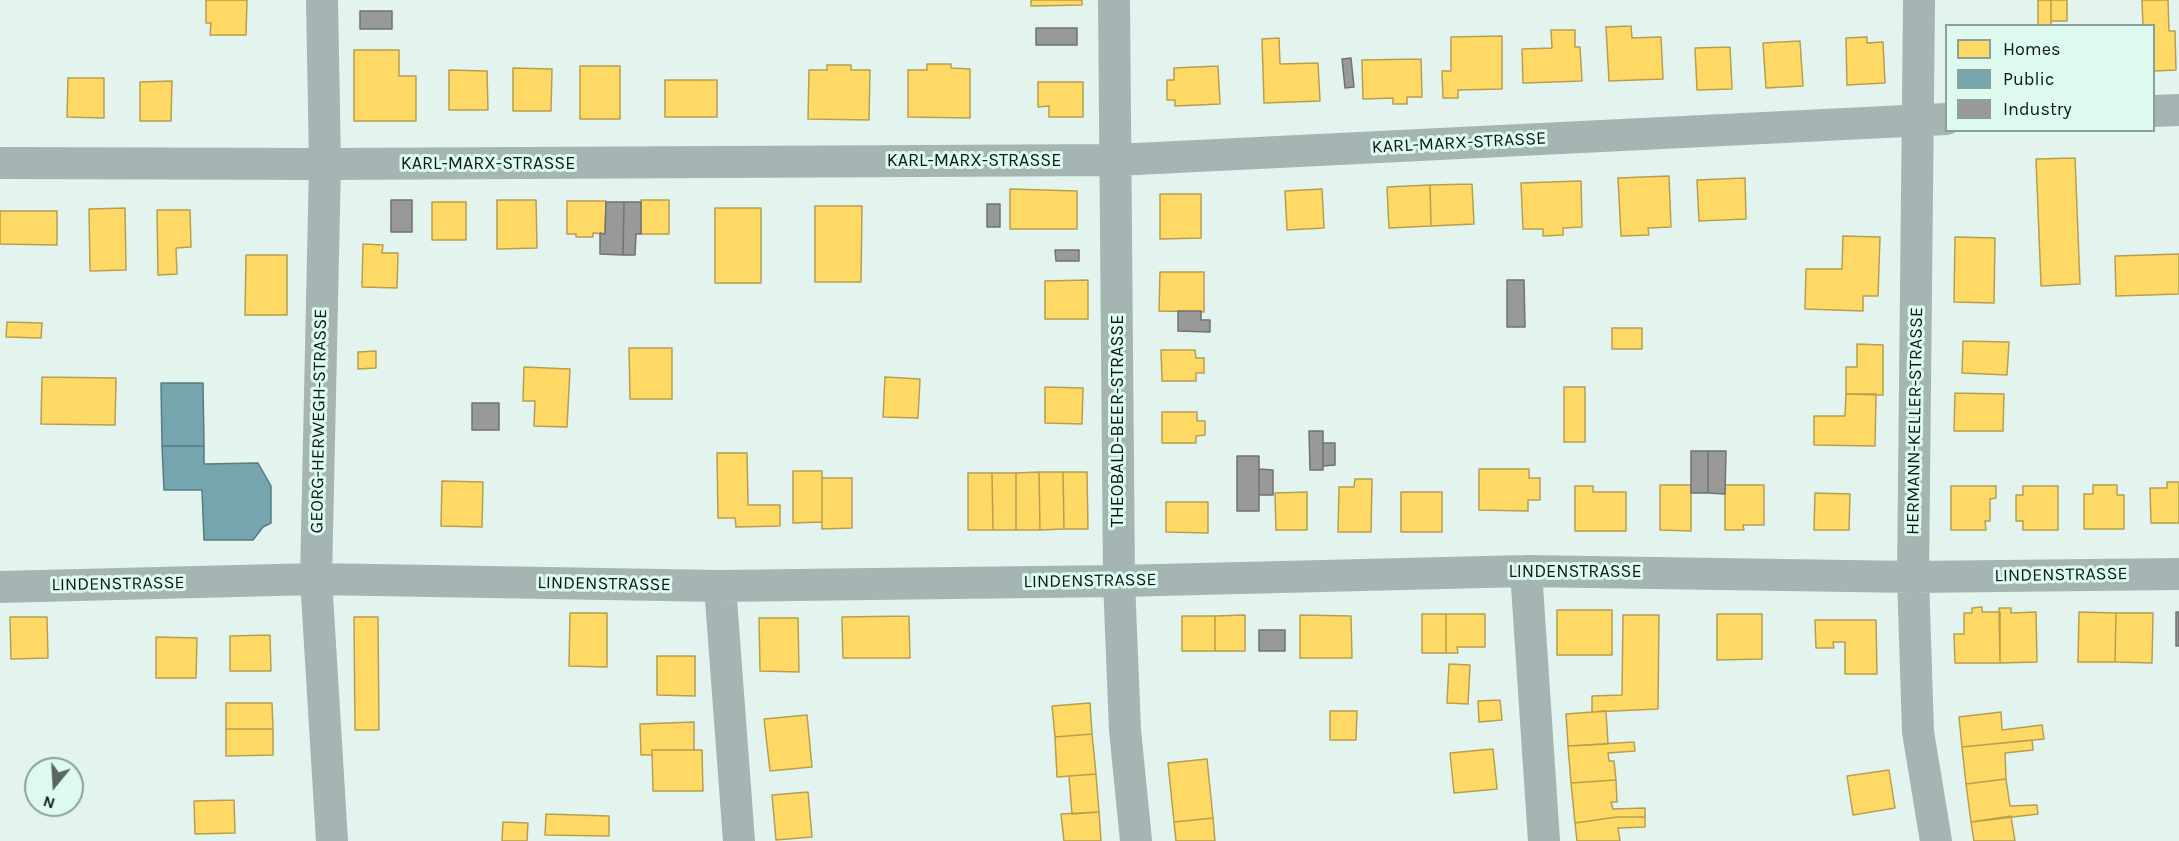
<!DOCTYPE html>
<html>
<head>
<meta charset="utf-8">
<style>
  body { margin:0 }
  #map { position:relative; width:2179px; height:841px; overflow:hidden; background:#e3f4ee; font-family:Karla,sans-serif }
  canvas { display:block }
  .legend { position:absolute; left:1945px; top:24px; width:210px; height:108px; box-sizing:border-box; background:#ddfaef; border:2px solid #8aa098; margin:0; padding:8px 10px; list-style:none; font-size:18px; color:#0e1915 }
  .legend li { display:flex; align-items:center; gap:12px; height:30px }
  .legend b { width:30px; border:2px solid #8aa098 }
  .north { position:absolute; left:24px; top:757px; width:60px; height:60px; box-sizing:border-box; background:#ddfaef; border:2px solid #8aa098; border-radius:50%; rotate:198deg; font-size:16px; font-weight:700; line-height:24px; text-align:center; color:#0e1915 }
  .north::after { content:''; display:block; margin:auto; width:21px; height:27px; background:#596661; clip-path:polygon(50% 0,100% 100%,50% 72%,0 100%) }
</style>
</head>
<body>
<div id="map">
<canvas width="2179" height="841"></canvas>
<ul class="legend">
<li><b style="height:16px;background:#ffd966"></b>Homes</li>
<li><b style="height:16px;background:#76a5af"></b>Public</li>
<li><b style="height:16px;background:#999"></b>Industry</li>
</ul>
<div class="north">N</div>
</div>
<script>
const ctx = document.querySelector('canvas').getContext('2d');
ctx.lineJoin = 'round';
function paint(path, color) { ctx.fillStyle = color; ctx.fill(path, 'evenodd'); }
const toPath = rows => new Path2D(rows.map(r => 'M' + r).join(''));
function trace(path, color, width, dash) { ctx.strokeStyle = color; ctx.lineWidth = width; ctx.lineCap = dash ? 'butt' : 'round'; ctx.setLineDash(dash || []); ctx.stroke(path); }
function write(font, color, halo, rows, align = 'center') {
  ctx.font = font + ' Karla,sans-serif'; ctx.lineWidth = 6; ctx.setLineDash([]); ctx.textBaseline = 'middle'; ctx.strokeStyle = halo; ctx.fillStyle = color; for (const [text, x, y, turn = 0] of rows) {
    ctx.save(); ctx.translate(x, y); ctx.rotate((+turn || 0) * Math.PI / 180); ctx.textAlign = isNaN(turn) ? turn : align; if (halo) ctx.strokeText(text, 0, 0); ctx.fillText(text, 0, 0); ctx.restore();
  }
}
const homes = toPath([
  [206,0,247,0,246,35,210,35,211,23,206,23,206,0],
  [1031,0,1082,0,1082,5,1031,6,1031,0],
  [2038,0,2051,0,2051,26,2038,26,2038,0],
  [2051,0,2067,0,2067,21,2051,21,2051,0],
  [2142,0,2168,0,2169,31,2175,31,2176,70,2154,71,2154,26,2143,26,2142,0],
  [1631,26,1632,38,1661,37,1663,79,1609,81,1606,27,1631,26],
  [1551,30,1575,30,1575,47,1580,47,1582,81,1523,83,1522,49,1552,48,1551,30],
  [1502,36,1502,89,1458,90,1458,98,1443,98,1442,71,1451,71,1451,37,1502,36],
  [1867,37,1867,43,1883,42,1885,83,1847,85,1846,38,1867,37],
  [1279,38,1280,64,1318,63,1320,101,1264,103,1262,39,1279,38],
  [1800,41,1803,86,1766,88,1763,43,1800,41],
  [1730,47,1732,89,1697,90,1695,48,1730,47],
  [354,50,399,50,399,76,416,76,416,121,354,121,354,50],
  [1421,59,1422,97,1407,97,1407,104,1393,104,1393,98,1363,99,1362,60,1421,59],
  [927,64,951,64,951,68,970,69,970,118,908,117,908,70,927,70,927,64],
  [827,65,851,65,851,70,870,70,869,120,808,119,809,70,827,70,827,65],
  [580,66,620,66,620,119,580,119,580,66],
  [1218,66,1220,104,1175,106,1175,100,1167,100,1167,80,1174,80,1174,68,1218,66],
  [513,68,552,69,551,111,513,111,513,68],
  [449,70,487,71,488,110,449,110,449,70],
  [68,78,104,78,104,118,67,117,68,78],
  [665,80,717,80,717,117,665,117,665,80],
  [172,81,171,121,140,121,140,82,172,81],
  [1038,82,1083,82,1083,117,1049,117,1049,106,1038,107,1038,82],
  [2075,158,2080,284,2041,286,2036,159,2075,158],
  [1669,176,1671,227,1648,228,1649,235,1621,236,1618,178,1669,176],
  [1745,178,1746,219,1699,221,1697,180,1745,178],
  [1581,181,1582,227,1563,228,1563,235,1543,236,1543,229,1523,229,1521,183,1581,181],
  [1472,184,1474,224,1431,226,1430,185,1472,184],
  [1430,185,1431,226,1389,228,1387,187,1430,185],
  [1010,189,1077,191,1077,229,1010,229,1010,189],
  [1322,189,1324,228,1287,230,1285,191,1322,189],
  [1160,194,1201,194,1201,238,1160,239,1160,194],
  [497,200,536,200,537,248,497,249,497,200],
  [641,200,669,200,669,234,641,234,641,200],
  [567,201,606,201,605,234,593,233,593,237,576,237,576,234,567,234,567,201],
  [432,202,466,202,466,240,432,240,432,202],
  [815,206,862,206,861,282,815,282,815,206],
  [125,208,126,270,90,271,89,209,125,208],
  [715,208,761,208,761,283,715,283,715,208],
  [157,210,190,210,191,247,176,248,177,274,158,275,157,210],
  [0,211,57,211,57,245,0,244,0,211],
  [1843,236,1880,237,1878,296,1863,296,1863,311,1805,309,1806,269,1842,269,1843,236],
  [1955,237,1995,238,1994,303,1954,302,1955,237],
  [363,244,383,245,382,253,398,253,397,288,362,287,363,244],
  [2179,254,2179,294,2116,296,2115,256,2179,254],
  [246,255,287,255,287,315,245,315,246,255],
  [1160,272,1204,272,1204,312,1159,311,1160,272],
  [1088,280,1088,319,1045,319,1045,281,1088,280],
  [7,322,42,323,41,338,6,337,7,322],
  [1612,328,1642,328,1642,349,1612,349,1612,328],
  [1963,341,2009,342,2007,375,1962,373,1963,341],
  [1857,344,1883,345,1883,395,1846,394,1846,367,1857,367,1857,344],
  [629,348,672,348,672,399,630,399,629,348],
  [1161,350,1195,350,1196,358,1204,358,1204,373,1196,373,1196,381,1162,381,1161,350],
  [376,351,376,368,358,369,358,352,376,351],
  [524,367,570,369,567,427,534,426,535,401,523,401,524,367],
  [42,377,116,378,115,425,41,424,42,377],
  [885,377,920,379,918,418,883,417,885,377],
  [1045,387,1083,388,1082,424,1045,423,1045,387],
  [1564,387,1585,387,1585,442,1564,442,1564,387],
  [1955,393,2004,394,2003,431,1954,431,1955,393],
  [1846,394,1876,394,1875,446,1814,445,1814,416,1845,416,1846,394],
  [1162,412,1197,412,1197,421,1205,421,1205,435,1196,436,1196,443,1162,443,1162,412],
  [717,453,747,453,748,505,780,505,780,526,736,527,735,518,718,518,717,453],
  [1479,469,1529,469,1529,478,1540,478,1540,500,1528,500,1528,511,1479,510,1479,469],
  [793,471,822,471,822,522,793,523,793,471],
  [1039,472,1063,472,1064,529,1040,530,1039,472],
  [1039,472,1040,530,1016,530,1016,473,1039,472],
  [1063,472,1087,472,1088,529,1064,529,1063,472],
  [968,473,992,473,993,530,968,530,968,473],
  [992,473,1016,473,1016,530,993,530,992,473],
  [822,478,852,478,852,528,822,529,822,478],
  [1355,479,1372,479,1371,532,1338,532,1339,487,1354,487,1355,479],
  [442,481,483,482,482,527,441,526,442,481],
  [2167,482,2179,482,2179,523,2151,523,2150,488,2167,488,2167,482],
  [1660,485,1691,485,1691,531,1660,530,1660,485],
  [1725,485,1764,485,1764,525,1743,525,1744,530,1725,530,1725,485],
  [2093,485,2117,485,2117,495,2124,495,2124,529,2084,529,2084,494,2093,494,2093,485],
  [1575,486,1593,486,1593,492,1626,492,1626,531,1575,531,1575,486],
  [1951,486,1996,486,1996,498,1990,499,1990,521,1985,521,1986,530,1951,530,1951,486],
  [2023,486,2058,486,2058,530,2023,530,2023,521,2016,521,2016,495,2023,495,2023,486],
  [1307,492,1307,530,1276,530,1275,493,1307,492],
  [1401,492,1442,492,1442,532,1401,532,1401,492],
  [1815,493,1850,494,1849,530,1814,530,1815,493],
  [1166,502,1208,502,1208,533,1166,532,1166,502],
  [1982,607,1982,612,2000,612,2000,663,1955,663,1954,634,1964,634,1964,613,1972,613,1972,608,1982,607],
  [1999,608,2011,608,2011,613,2036,612,2037,662,2000,663,1999,608],
  [1557,610,1612,610,1612,655,1557,655,1557,610],
  [2079,612,2116,613,2115,662,2078,662,2079,612],
  [570,613,607,613,607,667,569,666,570,613],
  [2116,613,2153,613,2152,663,2115,662,2116,613],
  [1422,614,1446,614,1446,653,1422,653,1422,614],
  [1446,614,1485,614,1485,647,1457,647,1458,653,1446,653,1446,614],
  [1717,614,1762,614,1762,659,1717,660,1717,614],
  [1245,615,1245,651,1215,651,1215,616,1245,615],
  [1300,615,1351,616,1352,658,1300,658,1300,615],
  [1623,615,1659,615,1658,709,1592,712,1592,696,1622,695,1623,615],
  [909,616,910,658,843,658,842,617,909,616],
  [1182,616,1215,616,1215,651,1182,651,1182,616],
  [10,617,47,617,48,658,11,659,10,617],
  [354,617,378,617,379,730,355,730,354,617],
  [759,618,798,618,799,672,760,671,759,618],
  [1815,620,1876,620,1877,674,1845,674,1845,642,1833,642,1834,648,1816,648,1815,620],
  [270,635,271,671,230,671,230,636,270,635],
  [156,637,197,638,196,678,156,678,156,637],
  [657,656,695,656,695,696,657,695,657,656],
  [1449,664,1470,665,1468,704,1447,703,1449,664],
  [1500,700,1502,720,1479,722,1478,701,1500,700],
  [226,703,272,703,273,729,226,729,226,703],
  [1090,703,1092,734,1055,737,1052,706,1090,703],
  [1330,711,1357,711,1356,740,1330,740,1330,711],
  [1606,711,1608,744,1568,746,1566,714,1606,711],
  [2001,712,2002,730,2042,725,2044,739,1962,747,1959,717,2001,712],
  [807,715,812,767,770,771,764,719,807,715],
  [694,722,694,750,652,750,652,755,641,755,640,724,694,722],
  [226,729,273,729,273,755,226,756,226,729],
  [1092,734,1096,774,1057,777,1055,737,1092,734],
  [2032,740,2033,750,2005,753,2006,779,1966,784,1962,747,2032,740],
  [1634,742,1635,751,1608,753,1609,761,1614,761,1616,780,1571,783,1568,746,1634,742],
  [1493,749,1497,789,1454,793,1450,753,1493,749],
  [652,750,702,750,703,791,653,791,652,750],
  [1207,759,1213,818,1174,822,1168,763,1207,759],
  [1889,770,1895,808,1853,815,1847,776,1889,770],
  [1096,774,1099,812,1072,814,1069,776,1096,774],
  [2006,779,2010,806,2037,805,2038,814,1971,822,1966,784,2006,779],
  [1616,780,1617,802,1611,802,1613,809,1645,808,1645,817,1617,817,1575,823,1571,783,1616,780],
  [808,792,812,837,776,840,772,795,808,792],
  [234,800,235,833,195,834,194,801,234,800],
  [1099,812,1101,841,1064,841,1061,814,1099,812],
  [546,814,609,816,609,836,545,835,546,814],
  [2011,816,2015,841,1974,841,1971,822,2011,816],
  [1617,817,1645,817,1645,827,1618,828,1620,841,1577,841,1575,823,1617,817],
  [1213,818,1215,841,1176,841,1174,822,1213,818],
  [503,822,528,823,527,841,502,841,503,822]
]);
paint(homes, '#ffd966');
trace(homes, '#b79f4e', 1.5);
const public = toPath([
  [161,383,203,383,204,446,162,446,161,383],
  [162,446,204,446,204,464,258,463,271,486,271,523,263,527,253,540,204,540,202,490,164,490,162,446]
]);
paint(public, '#76a5af');
trace(public, '#577b81', 1.5);
const industry = toPath([
  [360,11,392,11,392,29,360,29,360,11],
  [1036,28,1077,28,1077,45,1036,45,1036,28],
  [1351,58,1354,87,1345,88,1342,59,1351,58],
  [391,200,412,200,412,232,391,232,391,200],
  [606,202,624,202,623,255,600,254,600,233,605,234,606,202],
  [624,202,641,202,641,234,636,234,635,255,623,255,624,202],
  [987,204,1000,204,1000,227,987,227,987,204],
  [1055,250,1079,250,1079,261,1056,261,1055,250],
  [1507,280,1524,280,1525,327,1507,327,1507,280],
  [1178,311,1201,311,1201,320,1210,320,1210,332,1178,331,1178,311],
  [472,403,499,403,499,430,472,430,472,403],
  [1309,431,1323,431,1323,470,1310,470,1309,431],
  [1323,443,1335,443,1335,465,1323,466,1323,443],
  [1691,451,1708,451,1708,493,1691,493,1691,451],
  [1708,451,1726,451,1725,494,1708,493,1708,451],
  [1237,456,1259,456,1259,511,1237,511,1237,456],
  [1259,469,1273,470,1273,495,1259,495,1259,469],
  [2176,612,2179,612,2179,646,2176,646,2176,612],
  [1259,630,1285,630,1285,651,1259,651,1259,630]
]);
paint(industry, '#999');
trace(industry, '#6f7371', 1.5);
trace(toPath([
  [322,0,325,164,316,579,332,841],
  [1114,0,1119,581,1125,730,1136,841],
  [1919,0,1913,577,1918,732,1936,841],
  [2154,111,2179,110],
  [0,163,325,164,1116,160,1946,119],
  [1526,571,1544,841],
  [720,586,739,841],
  [0,587,316,579,720,586,872,584,1119,581,1526,571,1913,577,2179,574]
]), '#a5b5b4', 32);
write('18px', '#0e1915', '#ddfaef', [
  ["KARL-MARX-STRASSE",1459,143,-3],
  ["KARL-MARX-STRASSE",974,161],
  ["KARL-MARX-STRASSE",488,164],
  ["GEORG-HERWEGH-STRASSE",319,421,-89],
  ["THEOBALD-BEER-STRASSE",1118,421,-90],
  ["HERMANN-KELLER-STRASSE",1915,421,-89],
  ["LINDENSTRASSE",1575,572],
  ["LINDENSTRASSE",2061,575,-1],
  ["LINDENSTRASSE",1090,581,-1],
  ["LINDENSTRASSE",118,584,-1],
  ["LINDENSTRASSE",604,584,1]
]);
</script>
</body>
</html>
